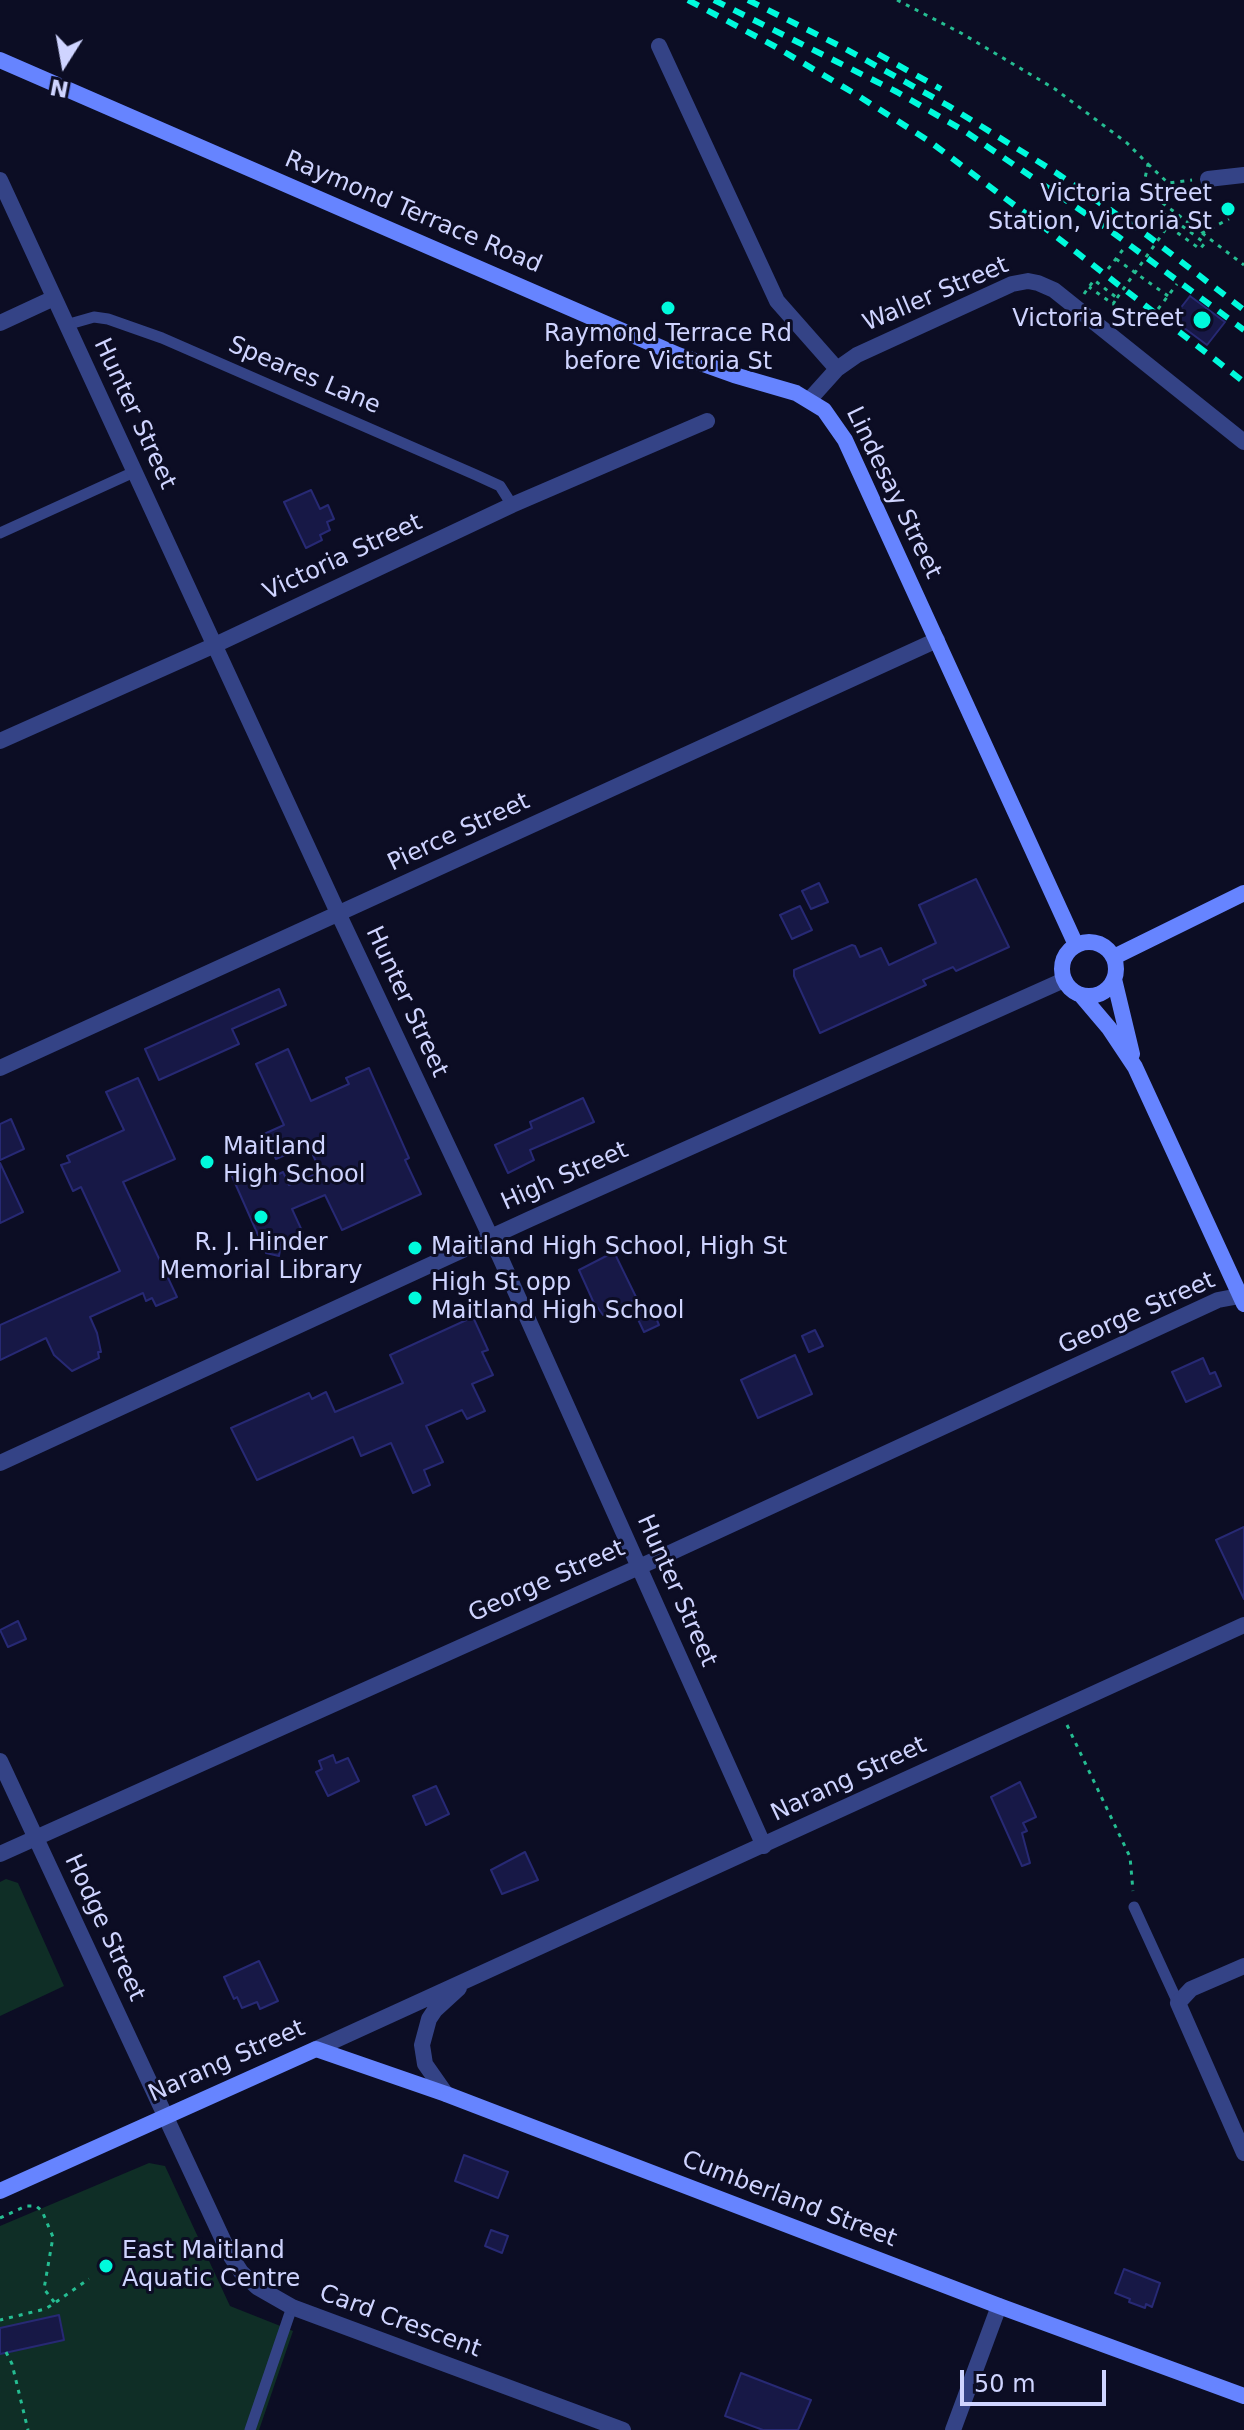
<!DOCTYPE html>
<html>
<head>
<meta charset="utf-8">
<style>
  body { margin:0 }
  #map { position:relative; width:1244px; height:2430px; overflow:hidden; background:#0c0d24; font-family:"DejaVu Sans",sans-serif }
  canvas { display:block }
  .north { position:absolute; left:24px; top:24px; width:80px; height:80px; -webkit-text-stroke:6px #0c0d24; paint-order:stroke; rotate:191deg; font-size:22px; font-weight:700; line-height:32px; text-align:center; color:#cfd4ff }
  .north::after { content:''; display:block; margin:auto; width:28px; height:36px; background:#cfd4ff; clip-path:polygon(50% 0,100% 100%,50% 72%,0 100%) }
  .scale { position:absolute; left:960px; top:2370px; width:146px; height:36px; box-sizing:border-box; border:4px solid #cfd4ff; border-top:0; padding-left:10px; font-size:24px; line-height:28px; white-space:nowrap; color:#cfd4ff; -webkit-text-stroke:6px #0c0d24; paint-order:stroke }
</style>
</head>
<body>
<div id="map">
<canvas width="1244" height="2430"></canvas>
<div class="north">N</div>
<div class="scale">50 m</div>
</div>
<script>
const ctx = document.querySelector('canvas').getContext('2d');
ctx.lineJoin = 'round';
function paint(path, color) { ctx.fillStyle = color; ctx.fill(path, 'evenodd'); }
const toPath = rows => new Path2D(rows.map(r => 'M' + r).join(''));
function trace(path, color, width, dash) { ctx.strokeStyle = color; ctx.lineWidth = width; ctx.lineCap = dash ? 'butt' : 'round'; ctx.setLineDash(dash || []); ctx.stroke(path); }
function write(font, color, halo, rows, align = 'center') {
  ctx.font = font + ' "DejaVu Sans",sans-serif'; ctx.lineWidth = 6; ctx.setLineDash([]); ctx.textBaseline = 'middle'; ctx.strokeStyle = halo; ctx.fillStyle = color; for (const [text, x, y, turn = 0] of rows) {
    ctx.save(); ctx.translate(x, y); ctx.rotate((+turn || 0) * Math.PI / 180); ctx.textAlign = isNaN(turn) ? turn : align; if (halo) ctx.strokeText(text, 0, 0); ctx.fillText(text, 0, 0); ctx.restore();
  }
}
paint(toPath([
  [6,1879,18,1883,64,1986,0,2016,0,1882],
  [149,2163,165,2166,230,2306,293,2331,259,2430,0,2430,0,2226]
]), '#0f2e26');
const building = toPath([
  [1190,296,1225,322,1207,345,1172,319,1190,296],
  [311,490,320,509,328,505,334,519,327,522,330,530,320,535,322,540,306,548,284,502,311,490],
  [976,879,1009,947,956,971,953,967,923,980,926,985,820,1033,794,976,794,970,852,945,855,946,860,957,881,948,889,965,936,943,919,905,976,879],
  [819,883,828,902,811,909,802,891,819,883],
  [800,906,812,930,792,939,780,915,800,906],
  [279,989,286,1005,232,1029,239,1044,159,1080,145,1049,279,989],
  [288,1049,311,1101,349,1084,346,1078,369,1068,409,1158,405,1160,421,1194,342,1230,325,1195,292,1209,303,1233,281,1243,279,1256,266,1253,231,1174,245,1166,255,1186,283,1172,289,1185,321,1172,308,1145,276,1159,264,1134,284,1125,256,1064,288,1049],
  [138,1078,175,1159,123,1182,177,1297,156,1306,152,1298,146,1301,143,1293,90,1317,97,1333,101,1352,98,1352,99,1358,72,1371,54,1355,46,1338,0,1360,0,1325,120,1271,81,1187,73,1191,61,1165,70,1162,67,1156,124,1130,106,1092,138,1078],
  [583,1098,594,1122,530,1150,534,1160,508,1173,495,1145,532,1128,530,1122,583,1098],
  [11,1119,24,1149,0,1160,0,1124,11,1119],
  [0,1163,23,1212,0,1223,0,1163],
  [614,1252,637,1299,603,1315,593,1301,579,1270,614,1252],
  [651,1306,659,1325,644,1332,635,1313,651,1306],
  [473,1317,488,1350,482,1352,493,1375,472,1384,485,1411,467,1419,462,1410,426,1426,443,1462,424,1470,430,1485,413,1493,391,1443,361,1456,353,1437,257,1480,231,1428,309,1393,312,1399,326,1392,335,1412,403,1383,390,1355,473,1317],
  [815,1330,823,1346,809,1352,802,1336,815,1330],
  [795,1355,812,1394,758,1418,741,1380,795,1355],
  [1203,1358,1210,1374,1215,1372,1221,1386,1186,1402,1172,1372,1203,1358],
  [1244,1527,1244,1599,1216,1540,1244,1527],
  [18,1621,26,1639,8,1647,0,1630,18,1621],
  [333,1755,336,1763,348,1758,359,1781,328,1796,316,1772,322,1769,319,1761,333,1755],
  [1020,1782,1036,1817,1023,1823,1027,1831,1022,1833,1030,1863,1022,1866,991,1797,1020,1782],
  [436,1786,449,1814,426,1825,413,1796,436,1786],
  [525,1852,538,1880,502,1894,491,1870,525,1852],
  [259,1961,278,2001,260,2009,257,2002,242,2008,237,1997,234,1999,224,1977,259,1961],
  [464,2155,508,2172,498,2198,455,2181,464,2155],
  [491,2230,508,2236,502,2253,485,2246,491,2230],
  [1124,2269,1160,2283,1152,2307,1146,2304,1145,2308,1129,2302,1130,2299,1115,2293,1124,2269],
  [59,2315,64,2340,0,2354,0,2328,59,2315],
  [741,2373,811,2400,798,2430,763,2430,725,2416,741,2373]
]);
paint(building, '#171846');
trace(building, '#272974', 2);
trace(toPath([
  [897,0,961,33,1055,89,1127,143,1148,164,1143,188,1244,265],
  [1148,164,1168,183,1192,180],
  [1164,214,1173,221,1168,226,1200,249,1205,243,1198,238,1202,233,1229,219],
  [1174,220,1197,237],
  [1116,259,1168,296],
  [1108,269,1125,247],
  [1084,294,1094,280,1117,298,1113,304,1089,287],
  [1158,309,1177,284],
  [1067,1725,1130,1857,1133,1891],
  [0,2218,26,2206,36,2206,42,2211,53,2237,44,2289,55,2303,45,2309,0,2320],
  [56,2302,89,2279],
  [6,2352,12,2364,28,2430]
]), '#25bd92', 3, [4, 6]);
trace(toPath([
  [66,325,94,317,108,319,162,338,476,475,500,486,512,505],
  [0,533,134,472],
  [1134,1907,1178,2003],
  [250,2430,292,2307]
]), '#344386', 11);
trace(toPath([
  [659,46,777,301,837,369,810,399],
  [1208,179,1244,175],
  [0,180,339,915,500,1257,764,1846],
  [0,323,54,298],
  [837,369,857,355,1012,284,1028,281,1038,283,1054,290,1244,442],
  [0,741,215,645,512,505,707,421],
  [0,1068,937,640],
  [0,1463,530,1219,1064,980],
  [0,1761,230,2255,241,2272,257,2287,292,2307,623,2430],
  [0,1854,659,1558,1218,1300,1244,1295],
  [1244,1966,1191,1989,1178,2003,1244,2153],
  [316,2049,1244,1625],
  [446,2094,425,2064,422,2045,429,2019,435,2010,459,1988],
  [953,2430,999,2306]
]), '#344386', 16);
trace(toPath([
  [0,60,678,355,734,375,796,393,824,410,845,440,1076,945],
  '1062 969a27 27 0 1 1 54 0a27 27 0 1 1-54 0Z',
  [1114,957,1244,893],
  [1114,979,1132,1054],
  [1081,995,1109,1028,1135,1067,1244,1304],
  [0,2191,316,2049,446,2094,999,2306,1244,2396]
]), '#6684ff', 16);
trace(toPath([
  [688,0,776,47,857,95,929,141,1049,231,1244,382],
  [714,0,897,92,966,132,1108,229,1244,330],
  [748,0,844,48,947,105,1055,172,1148,236,1244,310],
  [878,54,941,89]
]), '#00fadc', 6, [12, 10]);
trace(toPath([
  [1117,298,1168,226]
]), '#25bd92', 3, [4, 6]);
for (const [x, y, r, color] of [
  [1228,209,8,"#00fadc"],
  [668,308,8,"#00fadc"],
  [1202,320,10,"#00fadc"],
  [207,1162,8,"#00fadc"],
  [261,1217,8,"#00fadc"],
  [415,1248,8,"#00fadc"],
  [415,1298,8,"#00fadc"],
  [106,2266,8,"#00fadc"]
]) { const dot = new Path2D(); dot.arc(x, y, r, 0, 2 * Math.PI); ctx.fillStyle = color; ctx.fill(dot); trace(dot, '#0c0d24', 3); }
write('24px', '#cfd4ff', '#0c0d24', [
  ["Victoria Street",1212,195,"right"],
  ["Station, Victoria St",1212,223,"right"],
  ["Victoria Street",1184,320,"right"],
  ["Raymond Terrace Rd",668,335,"center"],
  ["before Victoria St",668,363,"center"],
  ["Maitland",223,1148],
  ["High School",223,1176],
  ["R. J. Hinder",261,1244,"center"],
  ["Memorial Library",261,1272,"center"],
  ["Maitland High School, High St",431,1248],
  ["High St opp",431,1284],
  ["Maitland High School",431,1312],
  ["East Maitland",122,2252],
  ["Aquatic Centre",122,2280]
], 'left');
write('24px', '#cfd4ff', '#0c0d24', [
  ["Raymond Terrace Road",413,213,23],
  ["Waller Street",936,295,-23],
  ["Speares Lane",304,376,23],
  ["Hunter Street",134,414,65],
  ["Lindesay Street",893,493,64],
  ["Victoria Street",343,558,-25],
  ["Pierce Street",459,833,-25],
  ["Hunter Street",406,1002,65],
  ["High Street",565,1177,-24],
  ["George Street",1137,1314,-24],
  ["George Street",547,1582,-24],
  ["Hunter Street",676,1591,66],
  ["Narang Street",849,1780,-25],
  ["Hodge Street",104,1928,65],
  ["Narang Street",227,2062,-24],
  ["Cumberland Street",789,2200,21],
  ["Card Crescent",400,2322,20]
]);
</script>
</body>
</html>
